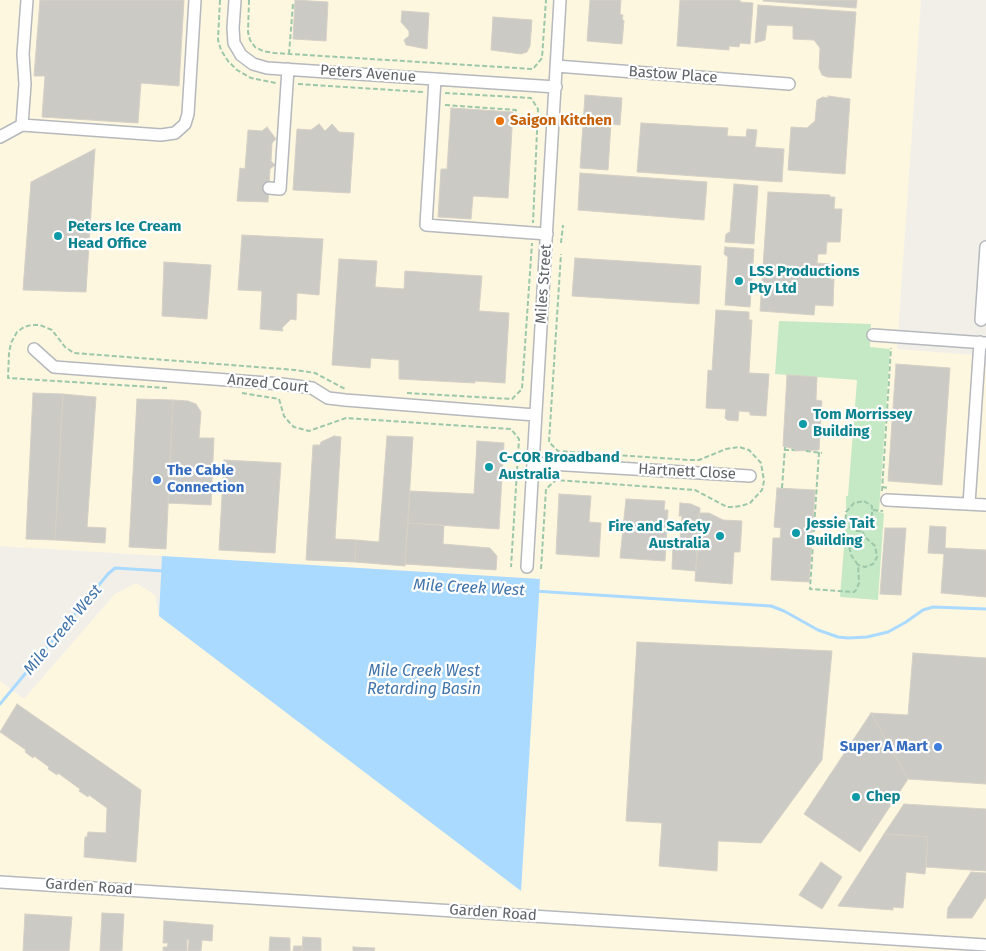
<!DOCTYPE html>
<html>
<head>
<meta charset="utf-8">
<style>
  body { margin:0 }
  canvas { display:block; background:#f1efe8 }
</style>
</head>
<body>
<canvas width="986" height="951"></canvas>
<script>
const ctx = document.querySelector('canvas').getContext('2d');
ctx.lineJoin = 'round';
function paint(path, color) { ctx.fillStyle = color; ctx.fill(path, 'evenodd'); }
const toPath = rows => new Path2D(rows.map(r => 'M' + r).join(''));
function trace(path, color, width, dash) { ctx.strokeStyle = color; ctx.lineWidth = width; ctx.lineCap = dash ? 'butt' : 'round'; ctx.setLineDash(dash || []); ctx.stroke(path); }
function write(font, color, halo, rows, align = 'center') {
  ctx.font = font + ' "Fira Sans",sans-serif'; ctx.lineWidth = 4.5; ctx.setLineDash([]); ctx.textBaseline = 'middle'; ctx.strokeStyle = halo; ctx.fillStyle = color; for (const [text, x, y, turn = 0] of rows) {
    ctx.save(); ctx.translate(x, y); ctx.rotate((+turn || 0) * Math.PI / 180); ctx.textAlign = isNaN(turn) ? turn : align; if (halo) ctx.strokeText(text, 0, 0); ctx.fillText(text, 0, 0); ctx.restore();
  }
}
paint(toPath([
  [0,0,921,0,897,349,986,356,986,951,0,951,0,681,24,699,115,594,136,583,155,595,159,616,521,890,539,579,0,546]
]), '#fef7e0');
paint(toPath([
  [779,321,871,324,870,347,890,349,879,512,884,513,878,600,840,597,847,509,846,509,846,496,848,496,857,380,775,374]
]), '#c5e8c5');
paint(toPath([
  [162,556,540,579,521,891,159,616]
]), '#aadaff');
trace(toPath([
  [534,591,771,606,784,611,818,630,838,637,848,638,867,637,888,632,906,622,923,610,933,607,986,609],
  [0,704,108,574,115,568,164,571]
]), '#aadaff', 3);
const building = toPath([
  [40,0,184,0,179,86,141,83,138,123,42,117,45,76,34,76,40,0],
  [295,0,328,2,326,41,293,39,295,0],
  [590,0,621,0,620,14,623,15,622,20,624,20,622,44,587,41,590,0],
  [680,0,740,0,740,2,753,3,750,44,740,43,739,47,729,46,729,50,677,46,680,0],
  [763,0,857,0,856,8,763,1,763,0],
  [758,5,856,12,851,78,827,77,822,75,819,68,820,48,814,40,793,39,793,26,767,25,765,40,755,43,758,5],
  [402,11,429,13,427,49,406,45,404,40,409,36,409,31,401,22,402,11],
  [493,17,532,20,530,46,527,52,521,54,491,50,493,17],
  [585,95,622,98,620,125,611,124,608,170,580,168,585,95],
  [828,96,850,99,845,174,788,170,791,127,807,128,815,121,817,100,823,97,828,98,828,96],
  [451,108,513,112,508,198,473,196,471,219,438,217,441,169,447,169,451,108],
  [641,123,728,128,727,136,746,137,747,129,757,130,755,147,784,149,782,182,637,172,641,123],
  [319,124,325,131,332,124,339,132,354,133,350,193,293,190,297,129,311,130,319,124],
  [267,127,276,139,272,143,271,161,275,165,270,169,268,202,237,201,240,168,245,169,248,130,262,131,267,127],
  [95,149,86,292,23,290,31,182,95,149],
  [580,173,707,182,704,220,578,210,580,173],
  [734,184,758,186,754,244,725,242,726,234,730,232,734,184],
  [768,192,830,195,830,197,835,197,834,209,842,209,840,242,827,242,826,254,818,254,817,263,831,264,830,279,834,279,833,306,815,305,814,315,760,311,768,192],
  [242,235,323,239,319,295,297,293,296,320,291,319,282,328,283,331,260,329,262,291,238,290,242,235],
  [725,247,754,249,750,307,725,305,728,257,724,254,725,247],
  [575,258,701,266,699,304,572,296,575,258],
  [339,259,377,261,375,287,404,289,405,271,482,276,479,311,509,313,505,383,475,381,475,383,399,379,399,360,371,358,370,368,332,365,339,259],
  [164,262,211,265,207,319,162,316,164,262],
  [716,310,749,312,749,320,752,320,749,373,769,374,766,416,750,415,750,412,739,411,738,421,727,420,725,418,726,409,706,408,708,370,712,371,716,310],
  [896,364,950,368,942,485,888,481,896,364],
  [787,375,817,377,816,400,822,401,819,450,794,451,794,449,783,446,787,375],
  [33,393,63,394,55,540,26,539,33,393],
  [63,394,96,397,87,527,106,528,105,543,55,540,63,394],
  [137,399,173,400,166,549,129,547,137,399],
  [173,400,188,401,196,404,201,412,199,438,214,438,211,505,168,503,173,400],
  [334,436,341,437,335,539,356,540,355,562,306,560,313,445,320,445,321,442,334,436],
  [387,436,413,437,405,566,355,562,356,540,379,542,387,436],
  [477,441,504,443,499,529,408,523,410,491,474,494,477,441],
  [224,460,281,463,275,553,219,550,224,460],
  [777,488,815,490,809,582,771,580,773,538,780,538,781,528,774,527,777,488],
  [559,494,591,496,589,522,601,523,599,557,556,554,559,494],
  [626,499,665,501,664,510,668,510,665,561,620,558,626,499],
  [680,503,691,504,700,508,696,571,672,569,673,542,680,541,682,516,679,516,680,503],
  [699,513,709,513,723,520,742,521,740,552,734,552,732,584,695,581,699,513],
  [408,523,444,525,443,544,490,548,497,556,496,570,405,564,408,523],
  [930,526,946,527,945,548,986,550,986,597,941,593,944,554,928,553,930,526],
  [885,528,906,528,901,595,880,594,885,528],
  [637,642,832,651,822,760,761,843,718,841,717,871,659,866,662,823,626,821,637,642],
  [913,653,986,658,986,784,908,779,871,713,908,715,913,653],
  [17,704,141,790,136,862,84,857,85,837,87,837,88,832,106,833,107,808,89,795,88,797,79,791,80,789,58,773,57,775,48,769,49,767,34,756,33,758,25,752,26,750,0,732,17,704],
  [871,713,908,779,860,852,804,814,871,713],
  [904,804,986,809,986,871,926,867,928,837,884,834,904,804],
  [884,834,928,837,925,874,906,872,903,908,893,907,893,910,838,906,884,834],
  [821,862,842,877,822,909,799,895,821,862],
  [971,872,986,873,986,897,972,918,947,918,948,908,971,872],
  [102,913,124,914,122,951,100,951,102,913],
  [25,914,72,917,69,951,23,951,25,914],
  [164,921,213,925,212,941,202,940,201,951,188,951,189,940,187,939,187,951,163,951,163,947,167,947,168,943,163,943,164,921],
  [270,937,290,938,290,951,269,951,270,937],
  [303,937,321,938,321,951,302,951,303,937],
  [294,946,302,946,301,951,293,951,294,946],
  [353,947,375,948,374,951,353,951,353,947]
]);
paint(building, '#cccac5');
trace(building, '#d6d1c6', 1);
const minor = toPath([
  [235,0,233,28,234,43,241,55,253,64,267,68,556,87],
  [556,66,789,84],
  [435,79,426,225,547,234],
  [22,125,25,84,23,54,27,0],
  [0,137,22,125,161,135,175,133,185,124,188,114,195,0],
  [269,188,280,189,288,69],
  [981,320,986,247],
  [873,335,986,343],
  [34,349,54,367,281,384,312,388,328,398,345,400,535,415],
  [533,463,750,476],
  [887,500,986,505],
  [969,504,980,342],
  [527,567,560,0],
  [0,882,986,945]
]);
trace(minor, '#b5b8bc', 14);
trace(toPath([
  [220,0,218,40,221,50,228,61,237,70,251,78,276,83],
  [249,0,248,32,250,40,255,47,263,51,274,53,533,69,542,58,546,0],
  [289,54,293,4],
  [298,84,423,92],
  [445,93,531,98,538,109,533,223],
  [445,105,516,110,515,119,542,120],
  [561,243,563,225],
  [167,388,8,378,9,353,11,343,17,332,24,327,31,325,40,325,52,330,65,347,74,353,296,370,315,373,345,389],
  [242,393,279,399,284,416,289,422,294,427,309,431,346,418,511,429,519,439,511,567],
  [407,393,512,399,522,389,532,243],
  [784,450,794,450],
  [806,451,822,453],
  [819,452,810,589,854,592,856,590,859,583,858,565,851,555,849,545],
  [882,487,889,488],
  [782,488,785,447],
  [882,491,891,348],
  [873,510,883,511],
  [812,525,849,527,857,531,862,531],
  [845,527,846,512,854,503,864,501,872,506,872,515,862,531,865,537,875,546,877,557,873,564,865,567,858,565],
  [541,569,546,489,556,480,695,490,727,507,733,507,741,506,750,503,762,490,764,481,761,463,749,450,739,447,726,449,699,460,689,460,558,451,549,442,561,254]
]), '#9cc7a9', 2, [5, 2.5]);
trace(minor, '#fff', 11);
for (const [x, y, r, color] of [
  [500,121,5,"#e8710a"],
  [58,236,5,"#0f9aa8"],
  [739,281,5,"#0f9aa8"],
  [803,424,5,"#0f9aa8"],
  [489,467,5,"#0f9aa8"],
  [157,480,5,"#3f7fe0"],
  [796,533,5,"#0f9aa8"],
  [720,536,5,"#0f9aa8"],
  [938,747,5,"#3f7fe0"],
  [856,797,5,"#0f9aa8"]
]) { const dot = new Path2D(); dot.arc(x, y, r, 0, 2 * Math.PI); ctx.fillStyle = color; ctx.fill(dot); trace(dot, '#fff', 2); }
write('15px', '#5f6368', '#fff', [
  ["Peters Avenue",368,74,4],
  ["Bastow Place",673,75,4],
  ["Miles Street",544,284,-86],
  ["Anzed Court",268,384,6],
  ["Hartnett Close",687,472,3],
  ["Garden Road",89,887,4],
  ["Garden Road",493,913,4]
]);
write('bold 15px', '#c56008', '#fff', [
  ["Saigon Kitchen",510,121]
], 'left');
write('bold 15px', '#0d838f', '#fff', [
  ["Peters Ice Cream",68,227],
  ["Head Office",68,244],
  ["LSS Productions",749,272],
  ["Pty Ltd",749,289],
  ["Tom Morrissey",813,415],
  ["Building",813,432],
  ["C-COR Broadband",499,458],
  ["Australia",499,475],
  ["Jessie Tait",806,524],
  ["Building",806,541],
  ["Fire and Safety",710,527,"right"],
  ["Australia",710,544,"right"],
  ["Chep",866,797]
], 'left');
write('bold 15px', '#366cbe', '#fff', [
  ["The Cable",167,471],
  ["Connection",167,488],
  ["Super A Mart",928,747,"right"]
], 'left');
write('italic 16px', '#4174aa', '#fff', [
  ["Mile Creek West",469,588,3],
  ["Mile Creek West",63,630,-50],
  ["Mile Creek West",424,672],
  ["Retarding Basin",424,690]
]);
</script>
</body>
</html>
